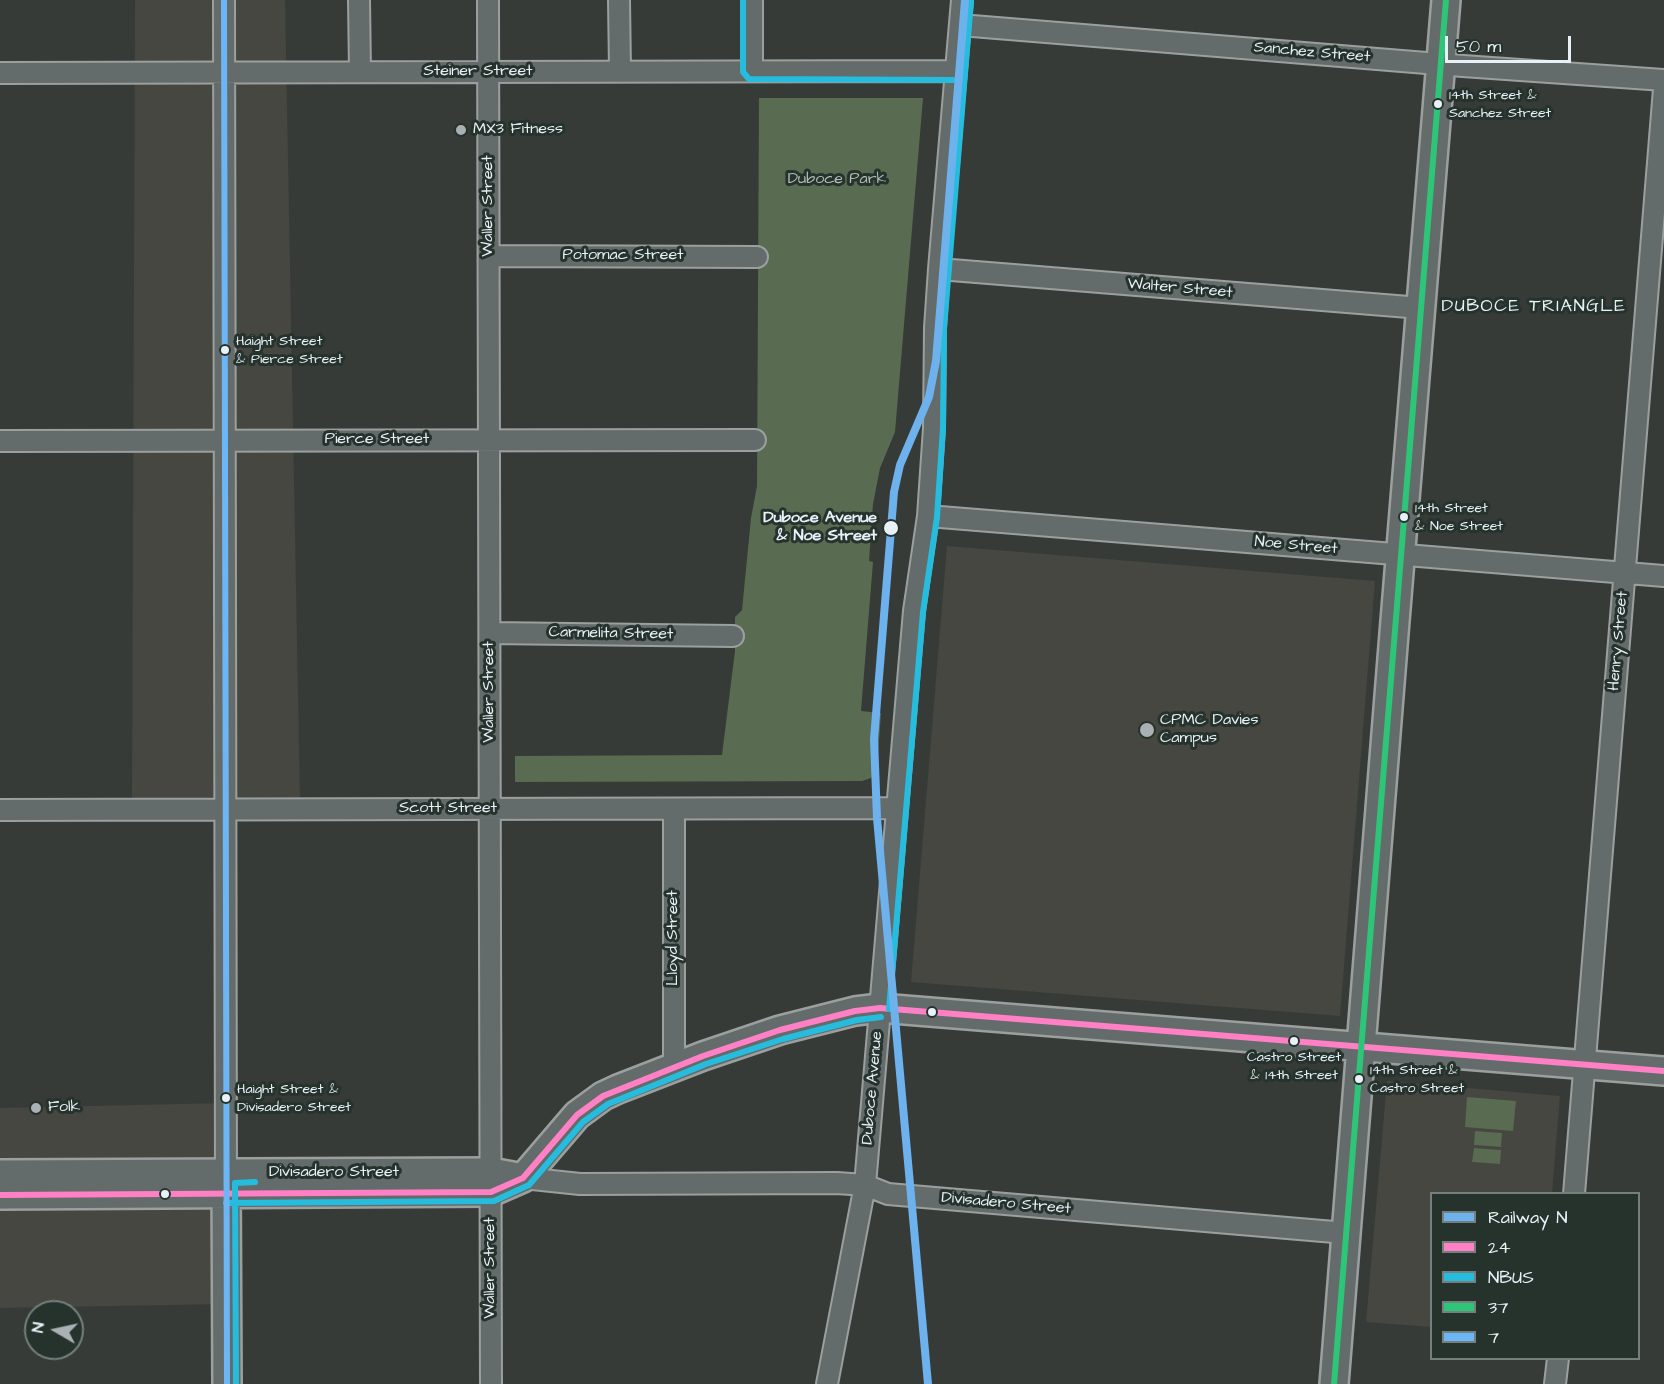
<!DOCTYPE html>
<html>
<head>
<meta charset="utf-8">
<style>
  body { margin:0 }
  #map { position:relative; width:1664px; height:1384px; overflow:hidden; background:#373b37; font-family:"Architects Daughter",sans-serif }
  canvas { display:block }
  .legend { position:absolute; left:1430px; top:1192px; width:210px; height:168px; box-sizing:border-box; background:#26332d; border:2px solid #747f7e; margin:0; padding:8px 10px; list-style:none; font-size:18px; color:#e8f1f8 }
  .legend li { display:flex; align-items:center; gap:12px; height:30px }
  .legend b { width:30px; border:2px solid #747f7e }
  .north { position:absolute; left:24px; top:1300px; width:60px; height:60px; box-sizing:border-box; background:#26332d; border:2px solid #747f7e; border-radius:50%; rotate:279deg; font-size:16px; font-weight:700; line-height:24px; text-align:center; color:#e8f1f8 }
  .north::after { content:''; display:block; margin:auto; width:21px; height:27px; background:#aab1b4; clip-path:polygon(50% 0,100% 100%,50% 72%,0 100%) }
  .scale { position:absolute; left:1445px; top:36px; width:126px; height:27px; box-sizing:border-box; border:3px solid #e8f1f8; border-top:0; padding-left:8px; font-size:18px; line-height:21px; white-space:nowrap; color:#e8f1f8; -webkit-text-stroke:4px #26332d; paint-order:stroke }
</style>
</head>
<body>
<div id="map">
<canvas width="1664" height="1384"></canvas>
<ul class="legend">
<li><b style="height:8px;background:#6db2ed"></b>Railway N</li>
<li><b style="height:8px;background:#ff80c5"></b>24</li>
<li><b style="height:8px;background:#26bcdd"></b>NBUS</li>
<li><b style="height:8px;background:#2dc577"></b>37</li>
<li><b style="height:8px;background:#6db6f5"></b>7</li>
</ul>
<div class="north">N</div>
<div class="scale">50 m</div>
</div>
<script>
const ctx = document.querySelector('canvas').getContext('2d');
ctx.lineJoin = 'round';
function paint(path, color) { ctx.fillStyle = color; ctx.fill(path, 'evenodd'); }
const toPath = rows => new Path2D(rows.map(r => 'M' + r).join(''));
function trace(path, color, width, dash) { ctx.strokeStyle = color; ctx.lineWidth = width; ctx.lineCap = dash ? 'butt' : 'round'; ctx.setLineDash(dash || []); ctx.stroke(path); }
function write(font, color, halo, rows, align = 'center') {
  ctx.font = font + ' "Architects Daughter",sans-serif'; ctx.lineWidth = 6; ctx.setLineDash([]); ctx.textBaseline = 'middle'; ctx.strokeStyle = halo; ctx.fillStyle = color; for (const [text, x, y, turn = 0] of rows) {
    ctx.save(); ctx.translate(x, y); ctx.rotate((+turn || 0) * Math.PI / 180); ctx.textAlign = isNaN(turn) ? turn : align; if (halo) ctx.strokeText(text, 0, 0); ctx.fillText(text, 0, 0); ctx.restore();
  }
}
paint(toPath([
  [135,0,285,0,300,800,132,798],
  [947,546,1375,581,1340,1016,911,982],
  [1387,1081,1560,1096,1552,1193,1432,1194,1431,1327,1366,1322],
  [226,1103,227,1304,0,1308,0,1108]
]), '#454740');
paint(toPath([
  [759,98,923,98,895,432,880,468,873,504,869,561,873,562,861,711,881,713,877,769,871,778,862,781,515,782,515,756,722,755,735,651,735,617,742,610,751,518,757,486],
  [1467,1097,1516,1101,1513,1131,1465,1127],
  [1475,1131,1502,1133,1501,1147,1474,1145],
  [1474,1148,1501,1150,1500,1164,1472,1162]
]), '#596b51');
const street = toPath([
  [224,0,226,1174],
  [359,0,360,72],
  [488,0,491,1384],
  [619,0,620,71],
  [960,25,1463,66,1664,80],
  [752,71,752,0],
  [0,73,956,71],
  [489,256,757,257],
  [939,269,1421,308],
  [0,441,755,440],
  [928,516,1664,576],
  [490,633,733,636],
  [674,809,674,1067],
  [0,810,897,808],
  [523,1178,580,1184,837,1183,865,1185,888,1194,1346,1233],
  [1574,1194,1664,89],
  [827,1384,865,1185,914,611,928,516,934,428,935,328,939,269,962,0],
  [1555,1384,1558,1358]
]);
const secondary = toPath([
  [0,1174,491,1172,523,1178],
  [226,1178,227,1384],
  [0,1195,491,1192,523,1178,577,1115,603,1096,618,1089,703,1056,780,1030,855,1011,880,1008,1664,1071],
  [1334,1384,1395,621,1446,0]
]);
trace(street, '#9b9f9e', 24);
trace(secondary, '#9b9f9e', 32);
trace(street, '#646b6b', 20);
trace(secondary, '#646b6b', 27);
trace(toPath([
  [0,1195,491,1192,523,1178,577,1115,603,1096,703,1056,780,1030,855,1011,880,1008,1664,1071]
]), '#ff80c5', 6);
trace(toPath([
  [743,0,743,72,749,79,956,80],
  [889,1009,923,612,937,517,943,428,944,328,971,1],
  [226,1203,494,1201,529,1185,583,1122,608,1104,706,1064,783,1039,857,1020,881,1017],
  [236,1384,235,1183,255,1182]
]), '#26bcdd', 6);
trace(toPath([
  [1334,1384,1446,0]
]), '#2dc577', 6);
trace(toPath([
  [224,0,227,1384]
]), '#6db6f5', 6);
trace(toPath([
  [928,1384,877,818,874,739,894,492,900,465,929,397,936,361,965,0]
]), '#6db2ed', 8);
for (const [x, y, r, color] of [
  [1438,104,5,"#e8f1f8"],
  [461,130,6,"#aab1b4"],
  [225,350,5,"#e8f1f8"],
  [1404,517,5,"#e8f1f8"],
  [891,528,8,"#e8f1f8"],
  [1147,730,8,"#aab1b4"],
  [932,1012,5,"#e8f1f8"],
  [1294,1041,5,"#e8f1f8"],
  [1359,1079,5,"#e8f1f8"],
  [226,1098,5,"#e8f1f8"],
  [36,1108,6,"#aab1b4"],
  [165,1194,5,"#e8f1f8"]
]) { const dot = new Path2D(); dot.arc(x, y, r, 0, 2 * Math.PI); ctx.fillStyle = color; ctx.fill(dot); trace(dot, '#26332d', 2); }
write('14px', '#e8f1f8', '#26332d', [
  ["14th Street &",1449,96],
  ["Sanchez Street",1449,114],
  ["Haight Street",236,342],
  ["& Pierce Street",236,360],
  ["14th Street",1415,509],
  ["& Noe Street",1415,527],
  ["Castro Street",1294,1058,"center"],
  ["& 14th Street",1294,1076,"center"],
  ["14th Street &",1370,1071],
  ["Castro Street",1370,1089],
  ["Haight Street &",237,1090],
  ["Divisadero Street",237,1108]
], 'left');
write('16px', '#e8f1f8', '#26332d', [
  ["Sanchez Street",1312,53,5],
  ["Steiner Street",478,72],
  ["Waller Street",489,206,-90],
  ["Potomac Street",623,256],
  ["Walter Street",1180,289,5],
  ["Pierce Street",377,440],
  ["Noe Street",1296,546,5],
  ["Carmelita Street",611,634,1],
  ["Henry Street",1619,641,-85],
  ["Waller Street",490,692,-90],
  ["Scott Street",448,809],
  ["Lloyd Street",674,938,-90],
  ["Duboce Avenue",873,1088,-85],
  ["Divisadero Street",334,1173],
  ["Divisadero Street",1006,1204,5],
  ["Waller Street",491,1268,-90]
]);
write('16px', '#e8f1f8', '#26332d', [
  ["MX3 Fitness",473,130],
  ["CPMC Davies",1160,721],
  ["Campus",1160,739],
  ["Folk",48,1108]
], 'left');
write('16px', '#b1beb7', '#26332d', [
  ["Duboce Park",837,180]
]);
write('bold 16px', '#e8f1f8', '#26332d', [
  ["Duboce Avenue",877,519],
  ["& Noe Street",877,537]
], 'right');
ctx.letterSpacing = '1.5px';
write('18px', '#e8f1f8', '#26332d', [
  ["DUBOCE TRIANGLE",1534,307]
]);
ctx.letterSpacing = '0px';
</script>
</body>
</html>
